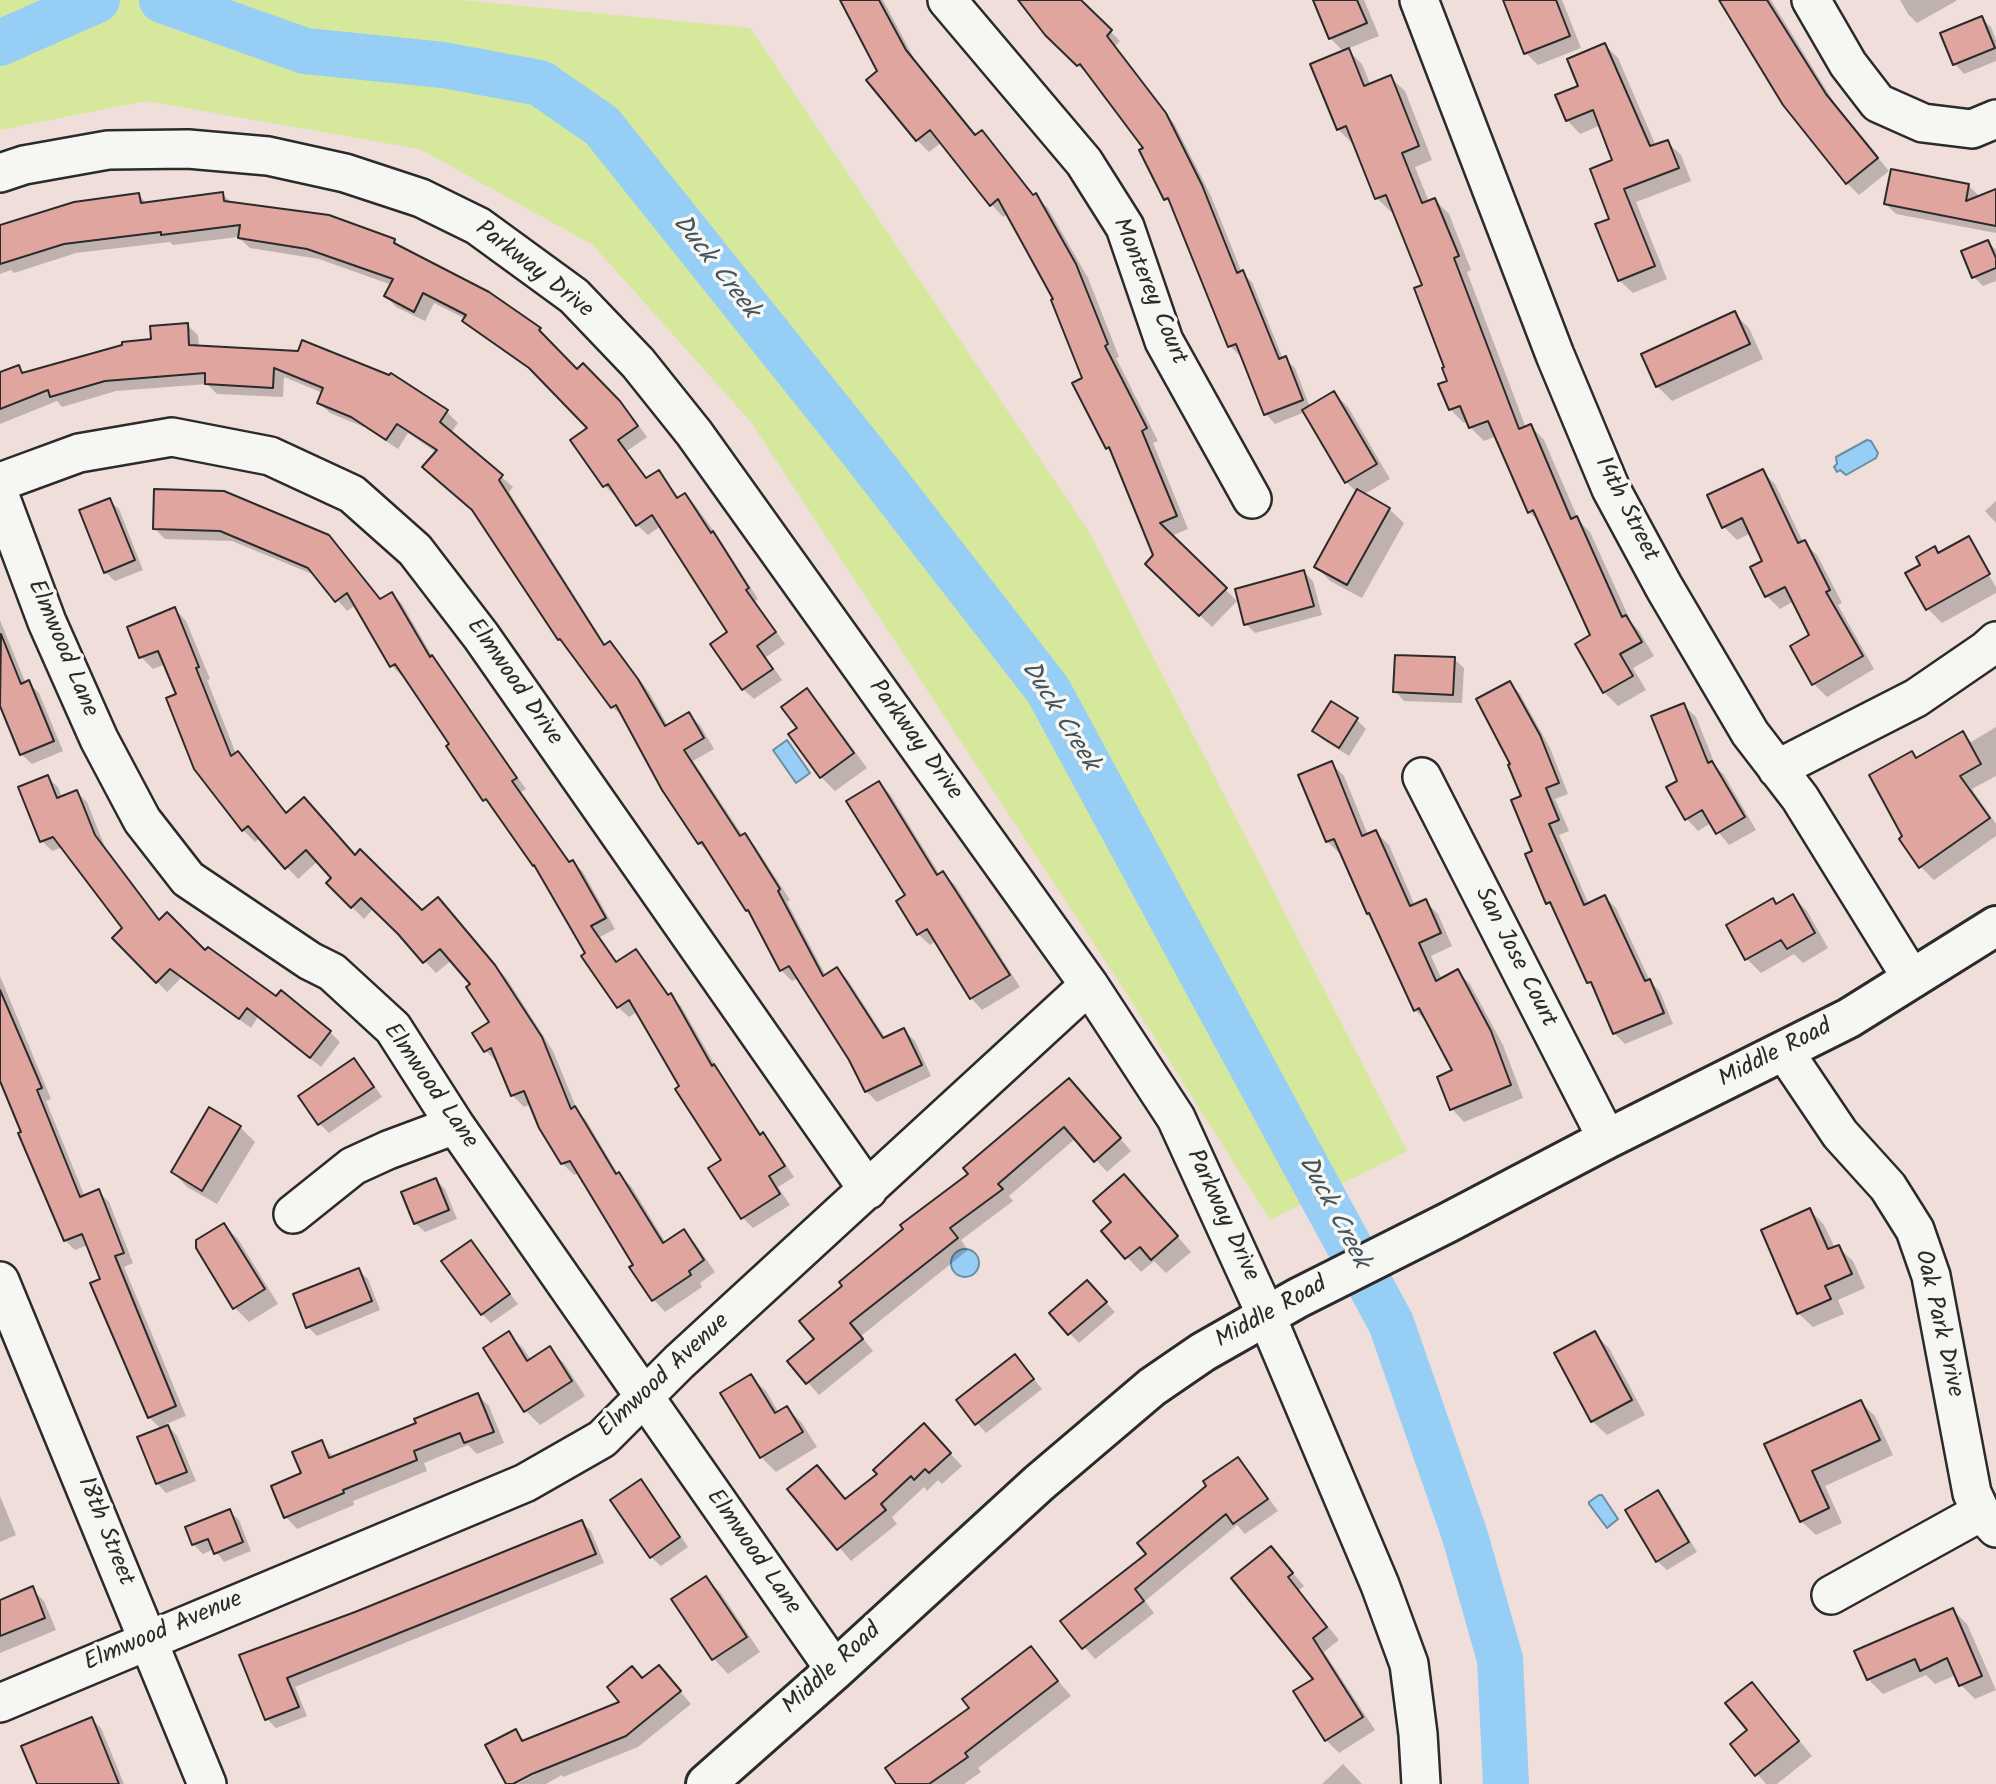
<!DOCTYPE html>
<html>
<head>
<meta charset="utf-8">
<style>
  body { margin:0 }
  canvas { display:block; background:#efded9 }
</style>
</head>
<body>
<canvas width="1996" height="1784"></canvas>
<script>
const ctx = document.querySelector('canvas').getContext('2d');
ctx.lineJoin = 'round';
function paint(path, color) { ctx.fillStyle = color; ctx.fill(path, 'evenodd'); }
const toPath = rows => new Path2D(rows.map(r => 'M' + r).join(''));
function trace(path, color, width, dash) { ctx.strokeStyle = color; ctx.lineWidth = width; ctx.lineCap = dash ? 'butt' : 'round'; ctx.setLineDash(dash || []); ctx.stroke(path); }
function write(font, color, halo, rows, align = 'center') {
  ctx.font = font + ' Kalam,sans-serif'; ctx.lineWidth = 7; ctx.setLineDash([]); ctx.textBaseline = 'middle'; ctx.strokeStyle = halo; ctx.fillStyle = color; for (const [text, x, y, turn = 0] of rows) {
    ctx.save(); ctx.translate(x, y); ctx.rotate((+turn || 0) * Math.PI / 180); ctx.textAlign = isNaN(turn) ? turn : align; if (halo) ctx.strokeText(text, 0, 0); ctx.fillText(text, 0, 0); ctx.restore();
  }
}
paint(toPath([
  [0,0,461,0,750,28,1089,532,1407,1151,1270,1220,1134,1005,751,422,593,245,420,149,146,101,0,130]
]), '#d5e89c');
const water = toPath([
  [1867,440,1871,441,1878,453,1876,458,1846,475,1840,470,1837,472,1834,467,1837,464,1836,457,1867,440],
  [787,740,810,773,796,783,773,750,787,740],
  '951 1263a14 14 0 1 1 28 0a14 14 0 1 1-28 0Z',
  [1599,1495,1602,1495,1618,1519,1607,1528,1589,1504,1589,1502,1599,1495]
]);
paint(water, '#96cef5');
trace(water, '#6b8da4', 2);
paint(toPath([
  [842,0,883,0,917,64,976,136,982,132,1035,196,1048,208,1088,278,1119,357,1116,358,1158,441,1153,443,1188,529,1171,536,1237,601,1212,627,1147,564,1155,556,1114,455,1107,448,1056,300,1008,213,1003,217,991,204,942,142,929,152,917,140],
  [1020,0,1078,0,1120,41,1115,46,1175,125,1211,196,1242,273,1252,282,1283,359,1285,359,1295,368,1310,407,1334,393,1348,407,1390,479,1363,495,1389,509,1404,523,1362,598,1330,581,1316,566,1357,492,1346,482,1305,412,1275,424,1266,414,1242,354,1239,355,1230,346,1174,207,1166,199,1145,148,1089,73,1087,74,1046,34],
  [1315,0,1364,0,1379,36,1347,49,1362,64,1371,86,1391,78,1405,91,1432,160,1415,167,1429,202,1435,200,1449,214,1471,270,1467,272,1526,428,1531,426,1544,440,1579,521,1590,532,1631,622,1639,631,1654,656,1633,668,1646,690,1618,706,1604,692,1592,636,1541,523,1529,512,1497,436,1484,441,1470,427,1468,421,1464,423,1450,409,1446,368,1424,286,1394,211,1391,212,1377,198,1354,142,1352,143,1338,129,1344,52,1330,38],
  [1505,0,1562,0,1581,48,1538,65,1526,53],
  [1722,0,1771,0,1838,109,1889,171,1859,195,1847,183],
  [1900,0,1956,0,1956,1,1917,23,1908,14],
  [1981,18,1991,27,1996,40,1996,61,1964,74,1955,64],
  [1605,45,1618,58,1656,146,1667,142,1681,155,1691,181,1636,202,1667,279,1633,293,1619,280,1611,220,1615,161,1601,125,1580,134,1567,120,1557,96,1581,87],
  [1968,185,1980,197,1996,191,1996,233,1896,214,1885,203],
  [222,194,232,203,394,240,404,250,539,329,577,371,583,366,630,414,647,437,627,451,648,479,659,472,679,498,684,495,695,505,723,544,758,599,755,601,785,644,766,657,782,680,754,699,743,689,729,633,661,526,648,535,637,525,617,495,615,496,605,486,590,428,541,377,475,331,464,321,466,319,434,303,425,321,396,307,386,296,392,285,319,259,250,248,238,237,173,245,170,242,76,253,14,273,11,270,0,274,0,226,139,195,147,204],
  [1988,242,1996,250,1996,281,1983,286,1974,277],
  [1735,314,1749,328,1763,359,1672,401,1657,386],
  [187,325,198,335,199,347,390,377,392,375,447,412,458,423,451,433,513,487,509,492,606,646,610,643,620,654,649,692,668,726,689,714,700,725,714,749,693,761,743,836,744,835,755,846,790,900,787,902,826,976,837,969,848,980,886,1039,904,1030,915,1041,931,1076,877,1102,866,1091,851,1059,798,978,792,981,781,970,752,914,710,854,699,843,624,717,612,707,559,639,437,453,408,433,398,449,364,427,330,413,319,403,323,393,284,377,283,397,217,394,207,384,116,391,62,407,57,401,0,424,0,374,18,367,26,374,153,341],
  [1762,471,1775,484,1803,542,1817,555,1842,603,1838,605,1874,669,1827,697,1814,684,1812,635,1794,601,1780,609,1767,596,1765,562,1751,533,1737,540,1724,527],
  [156,491,328,537,381,600,392,594,402,604,435,661,526,789,521,792,571,863,573,862,583,872,615,929,600,937,618,963,635,951,646,961,670,996,681,1006,718,1070,762,1135,773,1145,794,1177,778,1187,790,1205,753,1228,743,1218,711,1169,723,1160,638,1011,629,1017,618,1007,540,871,496,810,485,800,448,746,452,744,404,675,402,676,392,666,356,605,347,611,317,576,232,541,165,539,155,529],
  [109,500,119,509,143,570,115,581,105,572],
  [1996,501,1996,523,1985,511],
  [1934,548,1940,554,1977,556,1996,587,1996,593,1942,623,1928,609,1923,566],
  [1304,572,1313,581,1322,615,1255,633,1246,624],
  [175,609,186,621,210,679,207,680,236,754,249,765,288,814,355,856,422,913,449,911,507,979,553,1051,578,1112,586,1120,618,1174,631,1186,666,1243,684,1232,695,1243,715,1272,700,1283,702,1287,665,1312,654,1300,631,1268,635,1265,580,1173,574,1175,562,1163,531,1104,524,1107,512,1095,498,1063,486,1051,474,1033,491,1022,472,985,452,960,436,973,374,908,364,919,328,883,334,878,318,861,298,879,260,838,255,842,243,830,178,695,166,664,153,669,141,657,129,628],
  [0,620,26,684,29,683,39,693,63,751,32,764,21,754,0,702],
  [1454,659,1464,668,1462,703,1404,701,1395,691],
  [1510,683,1520,694,1550,748,1568,794,1555,799,1569,831,1559,835,1589,905,1605,897,1616,908,1650,981,1660,992,1673,1024,1625,1044,1614,1033,1597,990,1589,982,1555,910,1548,903,1523,797,1513,765],
  [807,691,821,705,867,768,835,791,821,777,800,728],
  [1683,705,1696,717,1716,767,1724,775,1756,830,1729,845,1711,823,1698,831,1686,818,1679,782],
  [1357,720,1366,729,1349,756,1323,740,1314,731],
  [1996,727,1996,776,1972,789,1996,824,1996,836,1934,880,1921,867,1901,839,1905,837,1912,753,1918,759,1963,733,1971,742],
  [1331,763,1344,776,1368,835,1376,832,1389,845,1415,906,1425,901,1438,914,1452,946,1431,956,1442,980,1457,971,1470,984,1503,1045,1523,1098,1464,1122,1452,1109,1455,1071,1428,1023,1415,1010,1374,919,1368,913,1342,853,1340,854,1327,841],
  [47,777,58,787,62,798,77,792,87,802,105,847,161,921,205,953,330,1032,340,1042,321,1067,258,1017,251,1028,181,978,167,992,114,938,124,928,63,847,52,851,42,841],
  [879,783,890,794,940,875,943,873,955,885,1020,987,982,1010,971,998,936,941,930,945,918,934],
  [1793,896,1807,911,1828,948,1803,963,1794,954,1761,973,1747,959,1773,900,1777,905],
  [0,976,51,1099,46,1101,85,1197,98,1191,109,1202,133,1263,124,1267,186,1416,166,1424,177,1436,196,1481,166,1493,157,1483,161,1429,149,1417,102,1280,88,1245,75,1250,65,1240,0,1076],
  [353,1060,363,1069,382,1097,329,1133,319,1123],
  [1080,1092,1131,1151,1107,1172,1076,1138,1009,1196,1013,1201,961,1240,968,1250,861,1336,873,1351,819,1395,789,1361,816,1339],
  [210,1109,240,1127,255,1142,217,1204,187,1187,173,1172],
  [436,1180,445,1189,457,1219,425,1232,415,1223],
  [1138,1191,1191,1252,1166,1273,1154,1261,1141,1272,1104,1232],
  [1810,1210,1824,1225,1835,1248,1838,1247,1853,1261,1865,1288,1838,1300,1844,1314,1813,1327,1798,1313],
  [224,1225,238,1239,278,1304,249,1322,235,1308,195,1243],
  [470,1242,518,1304,491,1323,482,1314],
  [358,1270,368,1279,380,1310,317,1336,308,1327],
  [1096,1292,1115,1312,1079,1343,1051,1314],
  [1594,1333,1609,1348,1645,1415,1607,1435,1592,1421],
  [508,1334,523,1348,531,1360,549,1348,564,1363,585,1396,540,1425,526,1411],
  [1015,1356,1042,1389,986,1433,977,1423],
  [751,1377,766,1391,779,1413,787,1408,802,1423,817,1447,776,1472,761,1457,723,1393],
  [478,1395,489,1406,504,1443,477,1454,468,1445,424,1463,427,1471,353,1501,354,1505,297,1529,286,1517,273,1487,303,1474,321,1442,334,1458,418,1424],
  [1860,1402,1875,1416,1893,1455,1825,1486,1842,1523,1816,1535,1801,1521,1766,1445],
  [936,1438,962,1466,942,1484,938,1480,927,1491,924,1487,892,1517,897,1524,851,1561,790,1490,817,1467,846,1500],
  [1238,1459,1249,1471,1278,1511,1245,1534,1237,1525,1145,1601,1154,1613,1095,1659,1062,1621,1148,1554,1208,1486],
  [640,1481,650,1491,688,1547,661,1566,651,1557],
  [1657,1492,1667,1502,1697,1552,1667,1570,1657,1561],
  [0,1496,16,1535,0,1542],
  [229,1511,239,1520,251,1551,224,1562,214,1549,203,1554,193,1544],
  [582,1522,591,1531,604,1563,295,1687,307,1716,276,1728,267,1719,241,1656,356,1613],
  [1271,1548,1304,1586,1299,1590,1339,1640,1324,1652,1375,1730,1339,1753,1326,1740,1295,1692,1315,1679],
  [706,1578,720,1592,760,1652,728,1674,714,1659,674,1599],
  [32,1589,44,1601,56,1630,0,1653,0,1601],
  [1953,1610,1967,1624,1996,1690,1975,1699,1961,1685,1956,1675,1935,1684,1926,1675,1883,1694,1868,1679],
  [1031,1649,1071,1696,978,1768,981,1772,964,1784,898,1784],
  [659,1667,691,1704,638,1747,563,1777,562,1775,546,1784,517,1784,558,1762,508,1784,515,1731,526,1742,622,1703,643,1680],
  [1752,1684,1812,1756,1777,1784,1766,1784,1732,1744,1749,1730],
  [91,1719,101,1728,124,1784,42,1784],
  [1343,1764,1362,1784,1322,1784]
]), '#0003');
trace(toPath([
  [162,0,305,51,443,65,540,83,602,126,863,452,1048,690,1391,1323,1465,1536,1500,1659,1506,1784],
  [0,43,97,0]
]), '#96cef5', 46);
const building = toPath([
  [840,0,879,0,906,50,975,135,982,130,1033,195,1036,193,1076,264,1108,344,1105,346,1147,428,1142,431,1177,516,1160,523,1227,588,1199,616,1145,564,1153,555,1109,447,1106,449,1072,383,1082,378,1051,300,1053,299,998,199,990,206,930,130,916,141,866,80,877,71,840,0],
  [1018,0,1081,0,1112,30,1107,36,1166,113,1202,185,1237,273,1243,270,1279,359,1286,356,1303,400,1264,415,1236,344,1228,347,1168,198,1164,200,1139,150,1143,148,1080,64,1077,66,1045,35,1018,0],
  [1313,0,1357,0,1367,23,1329,39,1313,0],
  [1503,0,1556,0,1570,36,1524,54,1503,0],
  [1719,0,1767,0,1826,94,1878,158,1846,184,1783,105,1719,0],
  [1982,16,1995,48,1953,65,1940,33,1982,16],
  [1605,43,1650,146,1668,140,1679,168,1624,189,1655,266,1618,281,1595,224,1609,219,1590,169,1612,160,1593,110,1566,121,1555,95,1578,86,1567,59,1605,43],
  [1349,48,1364,86,1391,75,1419,146,1402,153,1422,203,1435,198,1459,256,1454,258,1519,429,1531,424,1571,519,1577,516,1622,617,1626,615,1642,642,1620,654,1633,676,1603,693,1575,644,1590,635,1533,510,1528,513,1488,421,1469,428,1460,406,1449,410,1438,384,1447,381,1442,368,1444,367,1414,288,1422,285,1386,195,1375,199,1346,126,1337,130,1310,64,1349,48],
  [1891,169,1969,184,1966,201,1996,189,1996,226,1884,204,1891,169],
  [223,192,224,201,329,215,395,239,394,243,489,292,541,328,539,330,577,369,583,363,620,401,638,426,618,440,646,478,659,470,677,498,685,493,711,533,713,531,749,588,746,590,776,632,757,646,773,669,742,690,710,644,727,632,652,515,636,526,608,484,603,487,570,440,587,428,529,368,462,321,466,315,423,293,414,312,384,296,393,279,307,249,238,238,240,225,161,235,161,232,64,244,0,264,0,225,74,202,139,193,141,203,223,192],
  [1988,240,1996,258,1996,268,1972,278,1961,251,1988,240],
  [1735,311,1750,344,1656,387,1641,354,1735,311],
  [188,323,189,345,298,351,302,340,389,375,391,373,448,410,440,422,503,475,499,480,604,645,610,641,638,679,665,726,689,712,704,738,684,750,740,836,745,833,780,889,778,891,823,976,837,967,883,1038,904,1028,922,1065,865,1092,849,1060,789,966,780,971,748,910,746,911,702,842,698,844,662,790,616,705,611,708,560,639,558,640,472,510,422,467,437,450,397,424,386,440,351,417,317,403,323,388,274,368,273,388,205,384,205,373,105,381,50,397,48,390,0,409,0,372,19,365,22,373,122,345,122,342,151,339,150,326,188,323],
  [1334,391,1377,464,1345,483,1302,410,1334,391],
  [1763,469,1798,543,1805,540,1830,590,1826,592,1863,656,1812,685,1790,646,1809,635,1785,587,1765,597,1750,567,1762,561,1742,518,1722,528,1707,495,1763,469],
  [154,489,224,491,329,535,380,599,392,592,430,657,432,655,517,778,512,781,569,862,573,860,606,918,591,926,616,962,636,949,668,995,671,993,712,1066,714,1064,760,1135,763,1132,785,1166,769,1176,780,1194,741,1219,708,1168,721,1160,675,1089,679,1086,629,1000,617,1008,581,956,585,953,534,865,533,866,486,799,483,801,446,746,449,744,395,664,390,667,347,593,335,602,308,568,220,531,153,529,154,489],
  [1357,489,1390,508,1347,585,1314,567,1357,489],
  [110,498,135,560,104,573,79,510,110,498],
  [1969,536,1990,574,1926,610,1905,573,1920,565,1916,557,1935,546,1938,553,1969,536],
  [1304,570,1314,606,1244,625,1235,589,1304,570],
  [175,607,199,667,196,668,231,756,238,751,286,813,304,797,355,855,360,849,422,910,438,897,495,965,542,1037,571,1109,575,1106,616,1174,619,1172,663,1243,684,1229,704,1260,689,1271,691,1275,652,1301,629,1267,633,1265,570,1161,561,1164,539,1128,524,1091,511,1096,491,1048,484,1052,472,1033,489,1022,466,987,470,984,440,949,423,963,398,934,361,898,351,908,326,883,331,878,306,850,285,869,248,826,242,831,194,769,166,698,176,694,158,651,139,658,127,627,175,607],
  [1,634,21,684,29,680,54,741,20,755,0,706,1,634],
  [1395,655,1455,657,1453,695,1393,692,1395,655],
  [1510,681,1540,735,1559,783,1546,788,1559,820,1549,824,1584,905,1605,895,1645,981,1650,979,1664,1013,1613,1034,1591,982,1587,983,1550,902,1546,904,1525,854,1532,851,1511,800,1521,796,1508,765,1510,764,1476,699,1510,681],
  [807,688,854,753,820,778,788,734,797,728,781,707,807,688],
  [1331,701,1358,718,1339,748,1312,731,1331,701],
  [1684,703,1708,763,1712,761,1745,817,1716,834,1702,810,1685,820,1666,787,1677,781,1651,716,1684,703],
  [1963,731,1981,764,1960,776,1990,818,1919,868,1899,839,1902,836,1869,775,1912,751,1916,758,1963,731],
  [1332,761,1362,836,1376,830,1410,906,1426,899,1441,933,1419,943,1436,981,1458,969,1491,1031,1511,1085,1450,1110,1437,1077,1452,1070,1419,1008,1414,1011,1369,913,1367,914,1334,839,1326,842,1298,775,1332,761],
  [48,775,57,798,77,790,95,835,159,920,167,912,205,950,208,947,276,996,281,990,331,1031,310,1058,247,1008,239,1019,170,969,156,983,112,938,122,928,53,837,40,842,18,787,48,775],
  [879,781,937,875,943,871,1010,975,970,999,927,929,917,935,896,901,905,895,846,801,879,781],
  [1793,894,1815,933,1787,949,1781,940,1745,960,1726,925,1773,898,1776,904,1793,894],
  [0,990,42,1088,37,1090,80,1197,99,1189,124,1253,115,1256,176,1406,148,1418,90,1283,100,1279,82,1234,64,1241,18,1133,21,1132,0,1081,0,990],
  [354,1058,374,1087,318,1125,298,1096,354,1058],
  [1069,1078,1121,1138,1094,1162,1064,1127,998,1184,1003,1189,950,1228,958,1238,850,1323,863,1339,806,1384,787,1361,814,1339,799,1321,842,1286,839,1282,903,1229,900,1225,968,1174,963,1168,1069,1078],
  [209,1107,241,1126,202,1191,171,1172,209,1107],
  [1124,1174,1178,1236,1151,1260,1140,1247,1125,1259,1101,1231,1111,1222,1093,1201,1124,1174],
  [436,1178,449,1210,414,1224,401,1192,436,1178],
  [1810,1208,1828,1249,1839,1245,1852,1274,1825,1286,1831,1299,1797,1314,1761,1230,1810,1208],
  [224,1223,265,1289,233,1309,196,1248,196,1240,224,1223],
  [471,1240,510,1294,481,1315,441,1261,471,1240],
  [359,1268,372,1301,306,1328,293,1294,359,1268],
  [1087,1280,1107,1302,1068,1335,1049,1313,1087,1280],
  [509,1331,527,1361,550,1346,572,1381,524,1412,483,1348,509,1331],
  [1595,1331,1632,1400,1591,1422,1554,1353,1595,1331],
  [1015,1354,1034,1379,975,1425,956,1400,1015,1354],
  [751,1374,775,1413,787,1406,803,1432,760,1458,720,1393,751,1374],
  [478,1393,494,1432,464,1443,460,1433,414,1451,417,1460,343,1490,344,1493,284,1518,271,1486,301,1473,292,1452,322,1440,329,1458,416,1423,414,1419,478,1393],
  [1861,1400,1880,1440,1812,1471,1829,1508,1800,1522,1764,1444,1861,1400],
  [924,1423,951,1453,929,1473,925,1469,914,1480,911,1476,881,1504,886,1510,837,1550,787,1489,817,1465,845,1499,877,1474,873,1470,924,1423],
  [168,1425,187,1472,156,1484,137,1437,168,1425],
  [1238,1457,1268,1499,1233,1524,1226,1514,1135,1589,1144,1601,1082,1649,1060,1621,1146,1554,1137,1543,1206,1486,1203,1481,1238,1457],
  [641,1479,680,1537,650,1558,610,1500,641,1479],
  [1658,1490,1689,1542,1656,1562,1625,1510,1658,1490],
  [230,1509,243,1542,214,1554,208,1539,192,1545,185,1527,230,1509],
  [582,1520,596,1554,287,1678,299,1707,265,1720,239,1655,355,1612,582,1520],
  [1271,1546,1293,1573,1288,1577,1327,1627,1313,1638,1363,1717,1325,1741,1293,1691,1313,1679,1231,1578,1271,1546],
  [706,1576,747,1637,712,1660,671,1599,706,1576],
  [33,1586,45,1618,0,1636,0,1600,33,1586],
  [1953,1608,1982,1676,1959,1686,1947,1658,1920,1671,1915,1659,1867,1680,1854,1651,1953,1608],
  [1031,1646,1058,1681,965,1753,968,1757,929,1784,896,1784,885,1768,969,1708,962,1699,1031,1646],
  [659,1665,681,1691,626,1736,532,1774,513,1784,506,1784,485,1745,516,1729,522,1741,619,1702,607,1687,632,1666,642,1678,659,1665],
  [1752,1682,1799,1741,1755,1776,1730,1744,1747,1730,1725,1703,1752,1682],
  [92,1717,119,1784,37,1784,21,1746,92,1717]
]);
paint(building, '#e0a59f');
trace(building, '#2b2b2b', 2);
const minor = toPath([
  [947,0,1084,162,1125,227,1164,341,1252,499],
  [1419,0,1555,355,1611,489,1664,587,1750,733,1800,798,1912,979],
  [1811,0,1848,64,1878,103,1923,123,1972,129,1996,119],
  [0,173,24,165,108,150,188,149,268,156,345,173,421,198,478,226,574,296,638,363,694,433,1089,985,1176,1118,1266,1315,1380,1585,1409,1664,1418,1734,1421,1784],
  [0,482,79,453,172,437,270,456,352,494,415,550,481,636,868,1190],
  [0,496,47,622,99,739,142,820,188,879,310,961,332,972,393,1028,455,1125,835,1670],
  [1777,769,1916,698,1986,650,1996,641],
  [1422,777,1607,1139],
  [1784,1051,1840,1134,1888,1187,1915,1230,1931,1276,1972,1493,1981,1512,1996,1528],
  [293,1214,353,1166,388,1150,455,1125],
  [0,1281,207,1784],
  [1831,1595,1981,1512],
  [0,1703,525,1483,602,1439,679,1362,1089,985]
]);
const major = toPath([
  [706,1784,835,1670,1039,1483,1152,1387,1203,1352,1298,1298,1449,1222,1607,1139,1849,1018,1996,926]
]);
trace(minor, '#2b2b2b', 42);
trace(major, '#2b2b2b', 44);
trace(minor, '#f6f6f2', 37);
trace(major, '#f6f6f2', 38);
write('24px', '#2b2b2b', '#f6f6f2', [
  ["Parkway Drive",533,271,38],
  ["Monterey Court",1148,292,67],
  ["14th Street",1625,510,63],
  ["Elmwood Lane",61,649,67],
  ["Elmwood Drive",513,683,55],
  ["Parkway Drive",914,741,54],
  ["San Jose Court",1514,958,63],
  ["Middle Road",1776,1055,-27],
  ["Elmwood Lane",429,1087,55],
  ["Parkway Drive",1221,1216,65],
  ["Middle Road",1272,1314,-29],
  ["Oak Park Drive",1937,1324,77],
  ["Elmwood Avenue",665,1377,-43],
  ["18th Street",104,1532,68],
  ["Elmwood Lane",752,1553,55],
  ["Elmwood Avenue",164,1633,-23],
  ["Middle Road",833,1670,-42]
]);
write('italic 26px', '#46545e', '#f6f6f2', [
  ["Duck Creek",714,268,52],
  ["Duck Creek",1058,717,58],
  ["Duck Creek",1332,1213,62]
]);
</script>
</body>
</html>
